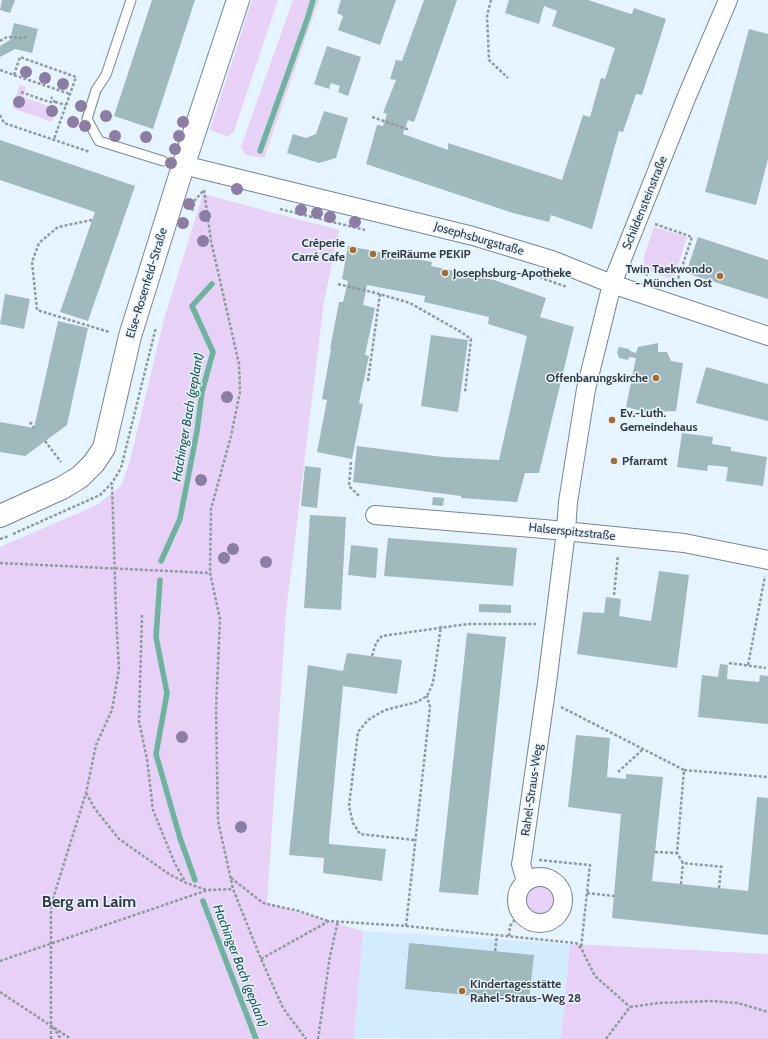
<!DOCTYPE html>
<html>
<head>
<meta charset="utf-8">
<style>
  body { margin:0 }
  canvas { display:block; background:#e5f4ff }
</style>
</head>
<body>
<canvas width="768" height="1039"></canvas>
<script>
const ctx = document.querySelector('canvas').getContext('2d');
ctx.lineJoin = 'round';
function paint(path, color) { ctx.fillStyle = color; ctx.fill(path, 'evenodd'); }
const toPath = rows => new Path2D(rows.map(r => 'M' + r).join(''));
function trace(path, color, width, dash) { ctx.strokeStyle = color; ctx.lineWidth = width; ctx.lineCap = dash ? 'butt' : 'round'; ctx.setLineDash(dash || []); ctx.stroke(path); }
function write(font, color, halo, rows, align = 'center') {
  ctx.font = font + ' Cabin,sans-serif'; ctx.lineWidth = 3; ctx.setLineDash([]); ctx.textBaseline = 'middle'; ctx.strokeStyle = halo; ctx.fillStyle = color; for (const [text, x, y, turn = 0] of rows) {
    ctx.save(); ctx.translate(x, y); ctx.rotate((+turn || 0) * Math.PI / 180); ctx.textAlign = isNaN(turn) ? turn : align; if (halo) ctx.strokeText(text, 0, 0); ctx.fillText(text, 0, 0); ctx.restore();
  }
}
paint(toPath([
  [363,931,570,944,561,1039,354,1038]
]), '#d2ebfe');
paint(toPath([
  [252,0,278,0,234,131,228,137,210,130],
  [293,0,319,0,264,158,246,155,241,147],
  [20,85,26,87,23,97,57,109,52,122,12,108],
  [203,194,339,230,324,301,286,612,267,903,363,931,354,1038,361,1039,0,1039,0,547,97,505,121,486,130,461,164,319],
  [654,227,687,237,673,280,648,271,644,266,644,256],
  '526 899a14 14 0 1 1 28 0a14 14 0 1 1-28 0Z',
  [570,944,768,954,768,1039,561,1039]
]), '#e7d1f6');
trace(toPath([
  [260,151,308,17,313,0],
  [161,561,180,519,197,431,202,392,213,352,192,306,212,284],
  [160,580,156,637,167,693,156,754,180,838,195,880],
  [203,901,256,1039]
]), '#6cb49e', 5.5);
paint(toPath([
  [2,0,15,0,10,13,0,10],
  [152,0,195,0,153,129,114,116],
  [341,0,396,0,380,45,338,30,343,16,337,13],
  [424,0,457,0,414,122,408,120,403,134,448,150,448,143,562,180,583,115,590,117,601,78,605,79,615,48,552,26,557,11,544,6,539,24,505,13,509,0,588,0,628,13,632,14,634,8,666,19,642,95,636,94,623,132,619,131,592,229,551,215,549,222,513,213,366,164,377,125,383,126,387,114,383,113,396,80,390,79,396,60,402,61],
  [14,23,38,29,32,53,15,49,0,57,0,46,10,40],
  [749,29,768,34,768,159,756,205,705,192],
  [327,46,361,57,348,96,338,92,340,86,331,83,329,89,314,84],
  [324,111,348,118,336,158,319,163,287,153,293,134,306,138,316,134],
  [0,140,135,186,88,321,60,312,95,212,0,180],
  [698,237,768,260,768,299,686,273],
  [348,246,432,262,431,266,494,280,546,298,540,317,574,327,539,473,525,473,517,502,461,498,461,496,353,482,357,446,443,457,499,460,527,336,488,324,489,317,424,302,425,296,367,285,363,305,375,308,365,355,369,356,359,403,363,404,352,459,317,452,327,400,322,399,331,349,330,349,339,302,343,302,348,281,342,279],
  [5,294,30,299,24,329,0,324],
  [58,321,88,328,67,425,25,456,0,452,0,422,34,428],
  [431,335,468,340,458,412,421,406],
  [658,343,658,352,667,352,671,361,683,363,676,411,646,412,626,407,636,358,629,357,628,360,619,358,617,352,619,347,629,349,630,351,636,353,638,347],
  [706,367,768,384,768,421,696,403],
  [682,433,713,437,712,444,731,447,731,451,767,457,763,486,726,481,728,467,708,465,707,471,677,467],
  [305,466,321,468,317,508,301,506],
  [433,497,444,498,443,506,432,505],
  [310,515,346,517,341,610,304,608],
  [388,538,517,548,513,586,384,576],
  [351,545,378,548,376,578,348,575],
  [659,571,689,575,677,668,577,654,583,612,604,613,606,597,621,599,619,616,651,621],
  [479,604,511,605,511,613,479,612],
  [467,633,506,637,478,895,439,892],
  [347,653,402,660,397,694,343,686,329,839,329,844,386,849,382,881,323,873,324,858,289,855,308,665,343,671],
  [720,664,728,665,727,679,759,682,760,675,768,676,768,724,698,717,702,675,718,677],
  [576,735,610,738,607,777,626,779,626,774,663,777,652,881,748,891,757,797,768,798,768,935,612,918,621,814,568,807],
  [409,943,534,955,529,1001,405,989]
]), '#a0b9bc');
const service = toPath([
  [131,0,106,75,96,90,87,119,99,141,163,161]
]);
const minor = toPath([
  [183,165,473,236,552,260,612,284,768,336],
  [375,515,544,529,684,543,768,560],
  '517 900a23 23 0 1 1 46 0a23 23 0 1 1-46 0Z',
  [526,881,521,864,522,859,547,683,566,531,568,502,586,389,612,284,687,96,728,0]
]);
const tertiary = toPath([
  [0,516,62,488,80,477,94,463,104,448,130,336,178,182,238,0]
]);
trace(service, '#768794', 11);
trace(minor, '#768794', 20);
trace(tertiary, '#768794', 24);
trace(toPath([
  [491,0,487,16,489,60,508,78],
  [0,41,7,37,24,38,28,35],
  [0,70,14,75,20,57,76,77,54,139],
  [14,75,70,94],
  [21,92,49,102,55,102,51,97],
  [55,102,66,105],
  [0,115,4,123,90,152],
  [372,117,410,130],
  [204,190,211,241,239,364,240,392,231,436,211,509,210,573,220,619,216,710,218,821,233,889,261,959,283,1008,306,1039],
  [280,209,365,230],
  [192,211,195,200,204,190],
  [92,220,58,227,39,243,32,262,37,310,109,332],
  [655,224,692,237,676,285],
  [636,271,648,275],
  [530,274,567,287],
  [338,284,376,293,410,303,461,332,471,339,465,392],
  [368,381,380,294],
  [30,422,34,428],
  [45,441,61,462],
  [351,462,349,486,360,497],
  [13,534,100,495,112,483,121,468,156,327],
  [0,539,9,536],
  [0,563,210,573],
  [614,595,618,555],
  [142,615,139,721,147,759,153,810,175,864,186,883],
  [372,656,376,643,382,636,468,624,536,624],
  [729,663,766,668],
  [748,665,765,576],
  [561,707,684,770,677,853,683,863,724,867],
  [684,770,768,777],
  [618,772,642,750],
  [86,793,95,809,119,839,169,874,186,883,207,890],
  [414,840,360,834,353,823,349,806,358,732,368,720,385,710,417,702,427,696,433,683,441,626],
  [655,852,677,853],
  [539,860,590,865,581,948],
  [231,878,263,903,299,911,328,921],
  [681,884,683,863],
  [719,888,721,867],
  [587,893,614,896],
  [406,926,430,707,427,696],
  [509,936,510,926,520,913],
  [495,951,497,935],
  [261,959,329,921,406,926,576,943,581,948,595,976,630,1007],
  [0,961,208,890,233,889],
  [0,992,71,1039],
  [53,1027,61,1039],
  [51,1039,51,905,86,793,96,745,112,710,119,669,116,615,112,483],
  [318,1039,330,956,338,921],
  [606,1039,630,1007,659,1003,711,1001,738,1003,768,1012]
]), '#8e99a1', 2.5, [3, 2]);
trace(service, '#fff', 9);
trace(minor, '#fff', 18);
trace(tertiary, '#fff', 22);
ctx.fillStyle = '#8c7da4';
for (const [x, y] of [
  [26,72],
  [45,78],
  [63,84],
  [19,102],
  [81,106],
  [52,111],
  [106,116],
  [73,122],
  [183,122],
  [85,126],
  [115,136],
  [179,136],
  [146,137],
  [175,149],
  [171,163],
  [237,189],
  [189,204],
  [301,210],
  [317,213],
  [205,216],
  [330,217],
  [355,222],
  [183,223],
  [203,241],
  [227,397],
  [201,480],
  [233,549],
  [224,558],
  [266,562],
  [182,737],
  [241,827]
]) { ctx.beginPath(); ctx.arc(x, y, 6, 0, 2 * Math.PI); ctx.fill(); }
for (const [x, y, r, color] of [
  [353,250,4,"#a56c2a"],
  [373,254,4,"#a56c2a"],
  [445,273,4,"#a56c2a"],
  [720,276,4,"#a56c2a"],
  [656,378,4,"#a56c2a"],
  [612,420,4,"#a56c2a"],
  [614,461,4,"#a56c2a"],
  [462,991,4,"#a56c2a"]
]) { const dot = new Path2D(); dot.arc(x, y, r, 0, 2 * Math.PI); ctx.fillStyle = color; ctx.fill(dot); trace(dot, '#e5f4ff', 1.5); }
write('12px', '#333a3f', '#e5f4ff', [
  ["Schildensteinstraße",645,203,-68],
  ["Josephsburgstraße",479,239,16],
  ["Else-Rosenfeld-Straße",147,283,-73],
  ["Halserspitzstraße",572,532,6],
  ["Rahel-Straus-Weg",532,790,-82]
]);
write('bold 12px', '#333a3f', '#e5f4ff', [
  ["Crêperie",345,243,"right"],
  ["Carré Cafe",345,257,"right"],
  ["FreiRäume PEKiP",381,254],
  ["Twin Taekwondo",712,269,"right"],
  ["- München Ost",712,283,"right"],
  ["Josephsburg-Apotheke",453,273],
  ["Offenbarungskirche",648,378,"right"],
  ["Ev.-Luth.",620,413],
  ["Gemeindehaus",620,427],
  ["Pfarramt",622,461],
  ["Kindertagesstätte",470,984],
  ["Rahel-Straus-Weg 28",470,998]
], 'left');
write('italic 13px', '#225c4c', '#e5f4ff', [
  ["Hachinger Bach (geplant)",188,417,-80],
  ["Hachinger Bach (geplant)",240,966,69]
]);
write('bold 16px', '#333a3f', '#e5f4ff', [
  ["Berg am Laim",89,902]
]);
</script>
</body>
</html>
